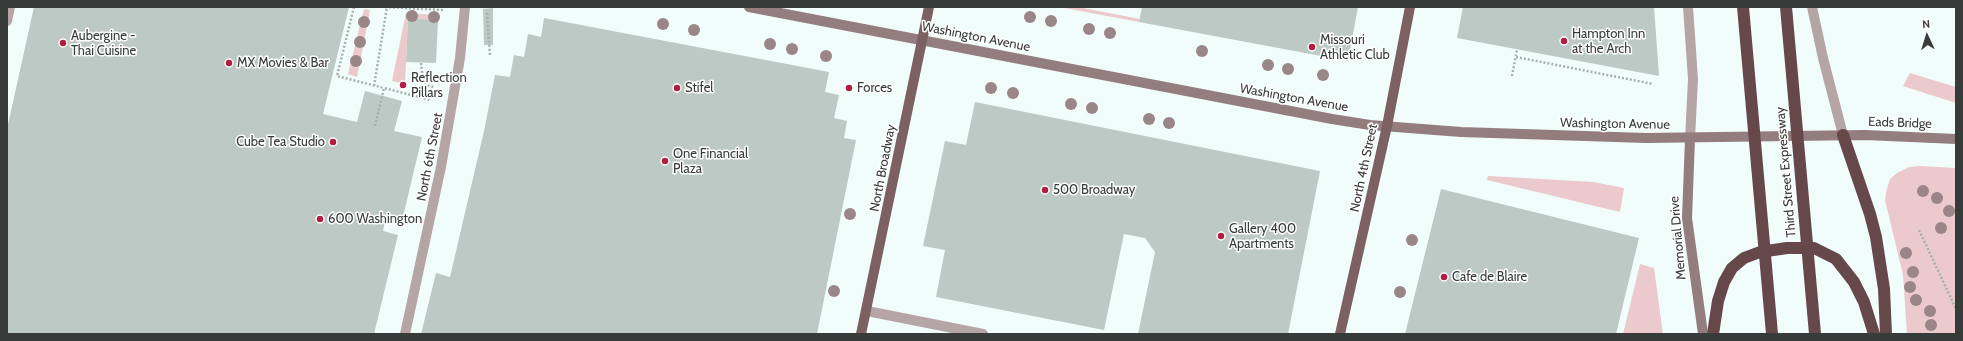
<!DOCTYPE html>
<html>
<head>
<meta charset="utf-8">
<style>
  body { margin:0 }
  #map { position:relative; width:1963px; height:341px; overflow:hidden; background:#f1fdfa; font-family:Cabin,sans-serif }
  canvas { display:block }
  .frame { position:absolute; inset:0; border:8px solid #373b3a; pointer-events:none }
  .north { position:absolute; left:1907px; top:16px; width:40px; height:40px; -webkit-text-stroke:3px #fff; paint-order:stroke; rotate:356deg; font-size:11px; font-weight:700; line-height:16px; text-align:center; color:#373b3a }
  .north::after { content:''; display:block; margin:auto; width:14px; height:18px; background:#373b3a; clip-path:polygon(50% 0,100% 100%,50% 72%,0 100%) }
</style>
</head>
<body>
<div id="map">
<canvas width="1963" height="341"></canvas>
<div class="frame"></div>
<div class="north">N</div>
</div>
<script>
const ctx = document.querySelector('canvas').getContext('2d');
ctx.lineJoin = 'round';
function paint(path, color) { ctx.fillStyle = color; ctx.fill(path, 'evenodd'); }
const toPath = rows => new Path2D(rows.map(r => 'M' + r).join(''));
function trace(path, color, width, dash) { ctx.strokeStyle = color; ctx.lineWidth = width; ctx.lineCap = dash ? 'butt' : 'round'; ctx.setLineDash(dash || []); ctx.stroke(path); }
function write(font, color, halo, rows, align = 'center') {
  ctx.font = font + ' Cabin,sans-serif'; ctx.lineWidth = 3; ctx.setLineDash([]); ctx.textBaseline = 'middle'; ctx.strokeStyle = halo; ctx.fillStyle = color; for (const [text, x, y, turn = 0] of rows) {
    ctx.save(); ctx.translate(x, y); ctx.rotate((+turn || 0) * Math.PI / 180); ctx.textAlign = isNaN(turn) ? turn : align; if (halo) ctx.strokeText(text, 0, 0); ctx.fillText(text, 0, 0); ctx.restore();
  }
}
paint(toPath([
  [1059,7,1078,7,1140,19,1139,22],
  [364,9,370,10,357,77,348,74],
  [406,13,439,15,438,20,408,18,405,84,392,81],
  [1910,73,1956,87,1956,103,1903,86],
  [1920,166,1956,168,1956,334,1907,334,1903,275,1885,200,1886,192,1890,179,1897,173,1909,167],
  [1488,176,1593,182,1624,188,1620,212,1487,180],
  [1640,264,1654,268,1663,334,1623,334]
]), '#ecc9cc');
paint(toPath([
  [34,7,349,7,323,114,357,122,365,91,402,101,394,131,422,137,402,221,386,217,383,231,398,235,374,334,7,334,7,129],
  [1142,7,1358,7,1348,61,1139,22],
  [1463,7,1654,7,1659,76,1457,38],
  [493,8,493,45,484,45,483,9],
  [408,18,438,20,436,63,406,62],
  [544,18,829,72,825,92,839,95,834,118,847,121,844,138,856,140,817,334,421,334,436,273,450,277,484,131,495,75,510,77,514,55,524,57,528,34,541,37],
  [975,102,1320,171,1288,334,1138,334,1155,252,1145,238,1124,234,1104,330,936,297,945,250,923,246,945,141,966,145],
  [1441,189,1639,238,1616,334,1405,334]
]), '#bdc9c5');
trace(toPath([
  [354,7,337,76,384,88],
  [385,7,443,10],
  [487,13,490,56],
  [1516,57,1653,84],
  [421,63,423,80,429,86,434,87],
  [1512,76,1517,50],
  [374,86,387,7],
  [375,126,384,88,430,100],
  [1919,230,1956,309]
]), '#a7b0ae', 2.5, [2, 2]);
trace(toPath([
  [7,21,10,7],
  [867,311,983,334],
  [405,334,441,167,460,58,465,7]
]), '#b6a5a6', 10);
trace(toPath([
  [1688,7,1693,79,1690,139],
  [1812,7,1823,58,1843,135]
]), '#b6a5a6', 10);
trace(toPath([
  [749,7,1332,119,1370,125,1461,132,1646,138,1865,135,1956,139],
  [1690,139,1687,218,1703,334]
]), '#947d7e', 10);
trace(toPath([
  [861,334,929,7],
  [1340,334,1387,126,1410,7]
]), '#7c6062', 10);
trace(toPath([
  [1743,7,1772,334],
  [1786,7,1815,334],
  [1843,135,1870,214,1876,237,1884,289,1886,334],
  [1713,334,1718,301,1724,282,1732,268,1744,258,1760,252,1787,248,1814,248,1836,259,1854,282,1864,302,1874,334]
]), '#67484a', 12);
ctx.fillStyle = '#9a8588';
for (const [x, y] of [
  [412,16],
  [434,17],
  [1030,17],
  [1051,21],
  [364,22],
  [663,24],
  [1089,29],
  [694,30],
  [1110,33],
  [360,42],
  [770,44],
  [792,49],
  [1202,51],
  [826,56],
  [356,61],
  [1268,65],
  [1288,69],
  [1323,75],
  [991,88],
  [1013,93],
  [1071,104],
  [1092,108],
  [1149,119],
  [1169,123],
  [1923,191],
  [1937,198],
  [1949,211],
  [850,214],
  [1941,228],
  [1412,240],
  [1906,253],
  [1913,272],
  [1910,287],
  [834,291],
  [1400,292],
  [1916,300],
  [1930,311],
  [1931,325]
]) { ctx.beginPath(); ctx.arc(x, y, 6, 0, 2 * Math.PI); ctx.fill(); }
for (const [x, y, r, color] of [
  [1564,41,4,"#b11e43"],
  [63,43,4,"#b11e43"],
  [1312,47,4,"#b11e43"],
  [229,63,4,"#b11e43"],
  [403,85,4,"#b11e43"],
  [677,88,4,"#b11e43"],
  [849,88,4,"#b11e43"],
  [333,142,4,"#b11e43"],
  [665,161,4,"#b11e43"],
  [1045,190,4,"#b11e43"],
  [320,219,4,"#b11e43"],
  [1221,236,4,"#b11e43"],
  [1444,277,4,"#b11e43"]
]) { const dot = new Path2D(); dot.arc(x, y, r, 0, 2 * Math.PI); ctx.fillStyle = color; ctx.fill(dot); trace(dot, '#fff', 1.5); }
write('13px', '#373b3a', '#fff', [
  ["Hampton Inn",1572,34],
  ["at the Arch",1572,49],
  ["Aubergine -",71,36],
  ["Thai Cuisine",71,51],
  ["Missouri",1320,40],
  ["Athletic Club",1320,55],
  ["MX Movies & Bar",237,63],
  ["Reflection",411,78],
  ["Pillars",411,93],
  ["Stifel",685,88],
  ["Forces",857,88],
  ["Cube Tea Studio",325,142,"right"],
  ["One Financial",673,154],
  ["Plaza",673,169],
  ["500 Broadway",1053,190],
  ["600 Washington",328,219],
  ["Gallery 400",1229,229],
  ["Apartments",1229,244],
  ["Cafe de Blaire",1452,277]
], 'left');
write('13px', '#373b3a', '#fff', [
  ["Washington Avenue",976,37,11],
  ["Washington Avenue",1294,98,10],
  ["Eads Bridge",1900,123,2],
  ["Washington Avenue",1615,124,1],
  ["North 6th Street",430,157,-79],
  ["North Broadway",883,168,-79],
  ["North 4th Street",1364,168,-78],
  ["Third Street Expressway",1786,172,-95],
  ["Memorial Drive",1678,238,-95]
]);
</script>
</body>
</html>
